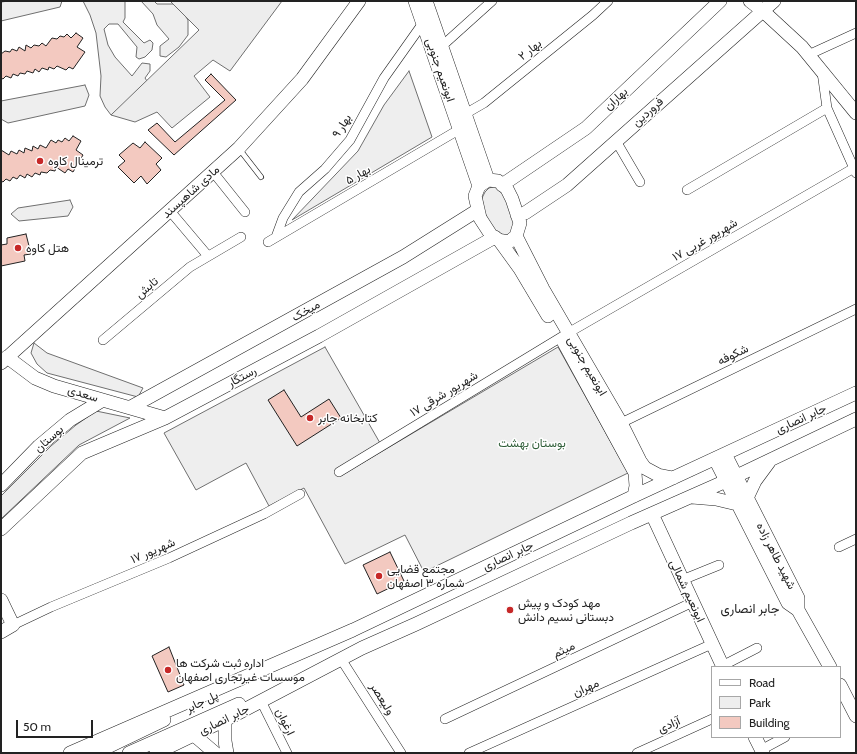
<!DOCTYPE html>
<html>
<head>
<meta charset="utf-8">
<style>
  body { margin:0 }
  #map { position:relative; width:857px; height:754px; overflow:hidden; background:#fff; font-family:Cabin,sans-serif }
  canvas { display:block }
  .frame { position:absolute; inset:0; border:2px solid #222; pointer-events:none }
  .legend { position:absolute; left:711px; top:666px; width:130px; height:72px; box-sizing:border-box; background:#fff; border:1px solid #a7a7a7; margin:0; padding:5px 7px; list-style:none; font-size:12px; color:#222 }
  .legend li { display:flex; align-items:center; gap:8px; height:20px }
  .legend b { width:20px; border:1px solid #a7a7a7 }
  .scale { position:absolute; left:16px; top:720px; width:77px; height:18px; box-sizing:border-box; border:2px solid #222; border-top:0; padding-left:5px; font-size:12px; line-height:14px; white-space:nowrap; color:#222; -webkit-text-stroke:3px #fff; paint-order:stroke }
</style>
</head>
<body>
<div id="map">
<canvas width="857" height="754"></canvas>
<div class="frame"></div>
<ul class="legend">
<li><b style="height:5px;background:#fff"></b>Road</li>
<li><b style="height:11px;background:#eee"></b>Park</li>
<li><b style="height:11px;background:#f3c9c0"></b>Building</li>
</ul>
<div class="scale">50 m</div>
</div>
<script>
const ctx = document.querySelector('canvas').getContext('2d');
ctx.lineJoin = 'round';
function paint(path, color) { ctx.fillStyle = color; ctx.fill(path, 'evenodd'); }
const toPath = rows => new Path2D(rows.map(r => 'M' + r).join(''));
function trace(path, color, width, dash) { ctx.strokeStyle = color; ctx.lineWidth = width; ctx.lineCap = dash ? 'butt' : 'round'; ctx.setLineDash(dash || []); ctx.stroke(path); }
function write(font, color, halo, rows, align = 'center') {
  ctx.font = font + ' Cabin,Vazirmatn,sans-serif'; ctx.lineWidth = 3; ctx.setLineDash([]); ctx.textBaseline = 'middle'; ctx.strokeStyle = halo; ctx.fillStyle = color; for (const [text, x, y, turn = 0] of rows) {
    ctx.save(); ctx.translate(x, y); ctx.rotate((+turn || 0) * Math.PI / 180); ctx.textAlign = isNaN(turn) ? turn : align; if (halo) ctx.strokeText(text, 0, 0); ctx.fillText(text, 0, 0); ctx.restore();
  }
}
const green = toPath([
  [9,1,62,1,60,7,1,21,1,2,9,1],
  [83,1,125,1,125,18,123,22,144,43,150,40,153,43,152,50,145,57,139,59,136,57,137,47,118,24,109,24,104,29,108,45,115,57,132,76,142,63,150,64,150,71,145,78,149,84,111,115,105,107,100,96,101,76,96,33,90,15,83,1],
  [141,1,154,1,157,4,177,4,188,20,188,35,179,47,166,57,160,56,160,46,169,39,157,25,153,14,141,1],
  [409,71,432,137,292,220,358,151,384,105,409,71],
  [85,85,89,95,85,106,8,123,1,119,1,101,85,85],
  [496,186,502,189,516,221,512,233,505,236,499,235,492,228,484,211,482,198,485,192,489,188,496,186],
  [70,200,73,207,68,216,19,221,11,214,18,208,70,200],
  [34,343,47,353,143,388,138,397,47,373,37,364,31,353,34,343],
  [325,347,380,443,342,475,558,347,628,473,424,572,405,535,345,564,304,488,269,506,246,463,196,490,164,433,325,347],
  [96,411,130,418,79,445,1,519,1,496,51,446,76,425,96,411]
]);
paint(green, '#eee');
trace(green, '#6f6f6f', 1);
const parking = toPath([
  [170,1,282,1,230,71,213,60,194,76,210,97,172,128,157,112,135,122,111,115,199,30,170,1]
]);
paint(parking, '#ededed');
trace(parking, '#6f6f6f', 1);
const building = toPath([
  [76,33,83,38,77,47,85,52,73,69,69,67,66,70,57,66,54,69,49,67,48,70,42,68,39,72,35,69,33,73,27,71,25,74,20,73,18,76,13,74,11,78,6,76,3,79,1,78,1,54,5,51,10,52,12,49,17,51,19,47,25,51,26,45,31,48,34,45,39,46,42,43,46,46,52,38,57,39,60,36,64,37,67,34,71,38,76,33],
  [211,74,236,100,174,155,148,130,157,123,175,142,225,100,205,80,211,74],
  [73,136,81,141,76,150,83,155,73,172,68,169,65,173,56,167,55,171,50,170,47,173,41,172,40,175,35,173,32,177,27,174,25,178,20,175,17,179,13,177,10,181,6,179,3,182,1,181,1,150,9,155,11,151,17,154,19,150,24,153,25,148,32,151,33,146,38,149,40,145,46,148,51,140,56,143,58,140,62,142,65,138,69,141,73,136],
  [145,142,162,158,156,164,161,170,147,184,141,176,134,183,118,167,125,161,119,155,133,143,140,148,145,142],
  [26,234,31,254,24,255,25,261,1,266,1,245,7,244,7,238,26,234],
  [284,390,301,417,329,399,341,418,297,446,268,400,284,390],
  [390,552,404,581,377,594,363,565,390,552],
  [169,647,184,685,168,692,152,656,169,647]
]);
paint(building, '#f3c9c0');
trace(building, '#222', 1);
const lane = toPath([
  [240,150,261,177]
]);
const street = toPath([
  [442,46,492,1],
  [808,55,856,33],
  [822,72,827,108,856,173],
  [465,114,484,103,593,15,608,1],
  [616,141,640,182],
  [213,172,245,212],
  [687,190,827,108],
  [170,211,208,256],
  [276,237,283,218,299,192,325,169,350,140,384,78,423,23],
  [268,242,460,129],
  [103,340,190,267,241,237],
  [621,423,856,309],
  [339,472,568,333,854,168],
  [839,547,856,539],
  [682,580,719,565],
  [13,625,51,607,169,558,264,514,300,494],
  [341,659,401,753],
  [722,666,757,648],
  [261,701,287,753],
  [445,719,693,602],
  [761,750,785,737],
  [469,753,712,644],
  [637,753,712,719]
]);
const secondary = toPath([
  [415,1,479,186],
  [426,1,488,180],
  [750,1,763,11,802,47,856,113],
  [488,180,498,181,507,189,512,199,520,223,516,236,509,242,499,240,491,235,480,218,475,196,479,186,488,180],
  [502,185,586,128,720,1],
  [517,215,525,213,567,185,774,1],
  [516,236,543,289,621,423,640,461,645,468,658,475,673,478],
  [499,240,520,269,548,316],
  [564,343,635,473,636,486,634,496],
  [7,357,35,378,54,386,165,418],
  [1,363,239,148,302,79,359,1],
  [131,407,403,257,478,210],
  [725,454,798,598,798,610],
  [715,459,788,603,798,610,830,667],
  [1,485,39,446,70,420,103,400],
  [692,497,716,499,737,504],
  [747,498,755,481,769,462],
  [652,514,723,667],
  [1,529,82,453,165,418,319,336,495,237],
  [1,600,13,625,1,632],
  [840,685,856,716],
  [225,720,225,741,227,753],
  [194,735,215,753],
  [755,737,763,753],
  [70,753,353,630,634,496,856,393],
  [95,753,164,720],
  [129,753,239,704],
  [156,753,225,720,362,648,416,624,631,523,726,481,856,419]
]);
trace(lane, '#222', 6);
trace(street, '#222', 10);
trace(secondary, '#222', 14);
trace(lane, '#fff', 4.5);
trace(street, '#fff', 9);
trace(secondary, '#fff', 13);
for (const [x, y, r, color] of [
  [40,161,4,"#c62828"],
  [18,248,4,"#c62828"],
  [310,418,4,"#c62828"],
  [379,576,4,"#c62828"],
  [510,610,4,"#c62828"],
  [168,670,4,"#c62828"]
]) { const dot = new Path2D(); dot.arc(x, y, r, 0, 2 * Math.PI); ctx.fillStyle = color; ctx.fill(dot); trace(dot, '#fff', 1.5); }
write('12px', '#222', '#fff', [
  ["بهار ۲",530,50,-39],
  ["ابونعیم جنوبی",440,70,71],
  ["بهاران",616,99,-43],
  ["فروردین",648,112,-42],
  ["بهار ۹",342,126,-58],
  ["بهار ۵",358,175,-30],
  ["مادی شاهپسند",191,192,-42],
  ["۱۷ شهریور غربی",705,240,-30],
  ["تابش",147,288,-40],
  ["میخک",306,311,-29],
  ["شکوفه",733,355,-26],
  ["ابونعیم جنوبی",587,366,60],
  ["رستگار",242,377,-28],
  ["سعدی",83,394,17],
  ["۱۷ شهریور شرقی",444,394,-31],
  ["جابر انصاری",801,419,-25],
  ["بوستان",49,439,-41],
  ["۱۷ شهریور",153,551,-23],
  ["جابر انصاری",508,556,-25],
  ["شهید طاهر زاده",776,556,63],
  ["ابونعیم شمالی",687,591,65],
  ["میثم",564,650,-25],
  ["مهران",586,688,-24],
  ["ولیعصر",382,699,58],
  ["پل جابر",202,702,-26],
  ["جابر انصاری",224,720,-26],
  ["ارغوان",285,722,64],
  ["آزادی",669,725,-24]
]);
write('12px', '#222', '#fff', [
  ["ترمینال کاوه",48,161],
  ["هتل کاوه",26,248],
  ["کتابخانه جابر",318,418],
  ["مجتمع قضایی",387,569],
  ["شماره ۳ اصفهان",387,583],
  ["مهد کودک و پیش",518,603],
  ["دبستانی نسیم دانش",518,617],
  ["اداره ثبت شرکت ها",176,663],
  ["موسسات غیرتجاری اصفهان",176,677]
], 'left');
write('12px', '#2f5e38', '#fff', [
  ["بوستان بهشت",532,443]
]);
write('13px', '#222', '#fff', [
  ["جابر انصاری",750,609]
]);
</script>
</body>
</html>
